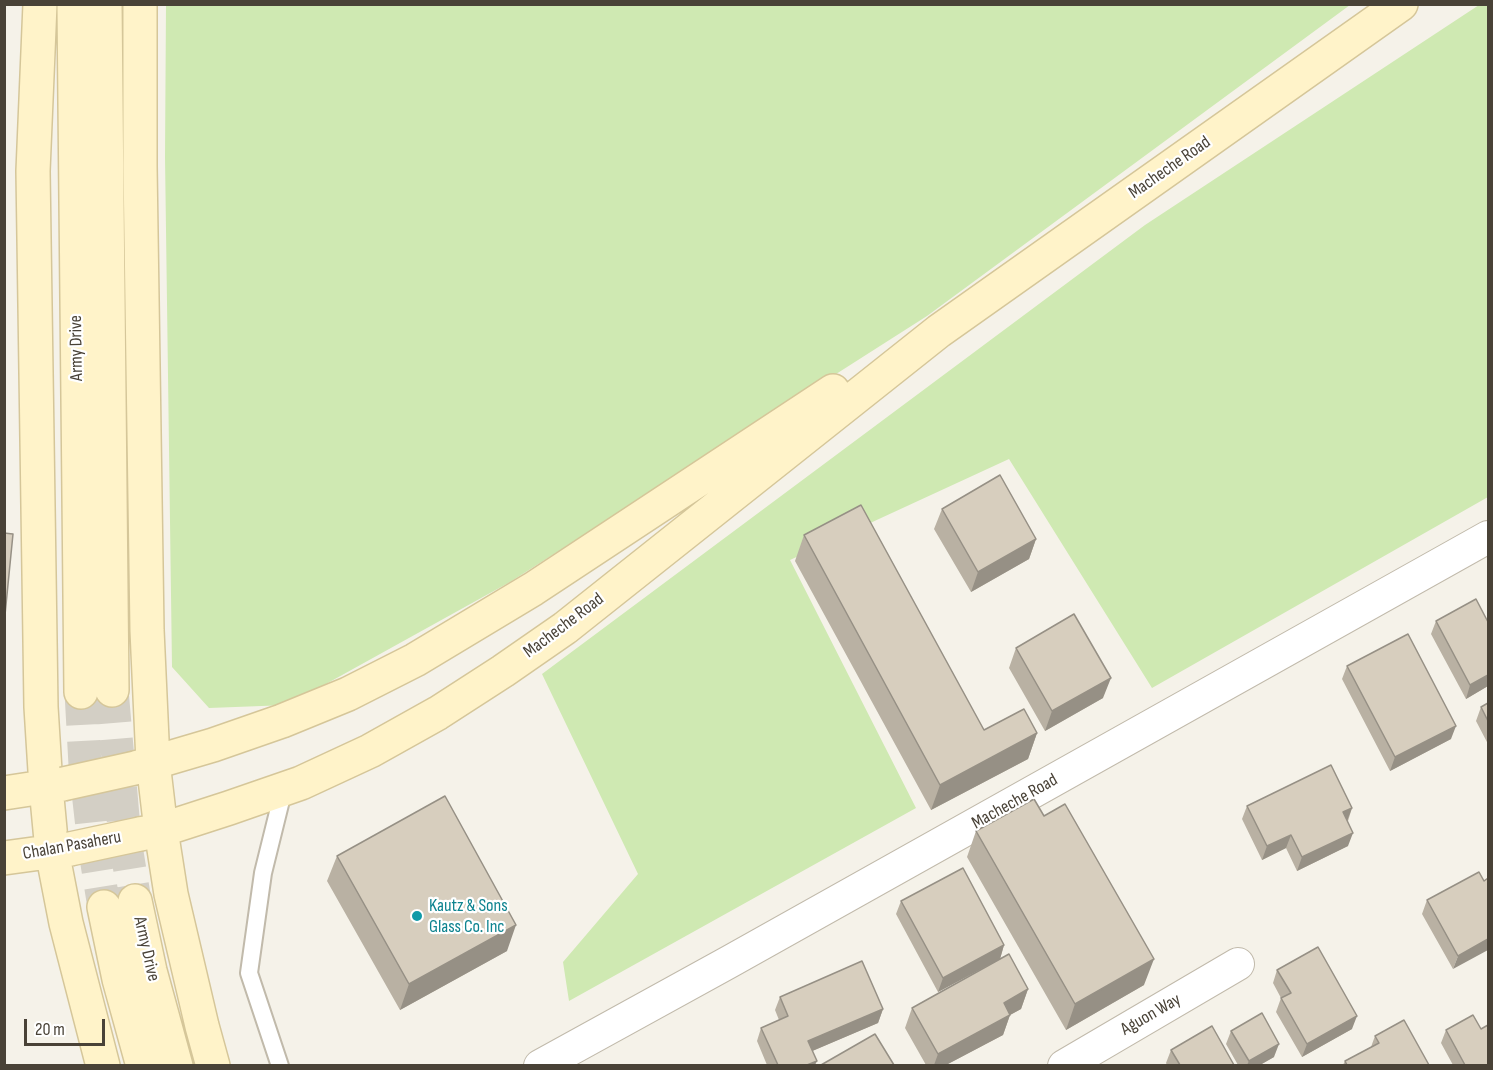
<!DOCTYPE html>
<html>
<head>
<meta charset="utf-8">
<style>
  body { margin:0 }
  #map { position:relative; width:1493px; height:1070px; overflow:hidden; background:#f5f2e9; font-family:"Sofia Sans Condensed",sans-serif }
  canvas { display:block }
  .frame { position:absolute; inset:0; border:6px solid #494237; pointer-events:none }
  .scale { position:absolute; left:24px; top:1019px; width:81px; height:27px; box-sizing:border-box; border:3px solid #494237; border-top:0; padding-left:8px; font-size:18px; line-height:21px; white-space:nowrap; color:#494237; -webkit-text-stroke:4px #fff; paint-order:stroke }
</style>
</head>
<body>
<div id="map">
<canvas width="1493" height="1070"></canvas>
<div class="frame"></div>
<div class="scale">20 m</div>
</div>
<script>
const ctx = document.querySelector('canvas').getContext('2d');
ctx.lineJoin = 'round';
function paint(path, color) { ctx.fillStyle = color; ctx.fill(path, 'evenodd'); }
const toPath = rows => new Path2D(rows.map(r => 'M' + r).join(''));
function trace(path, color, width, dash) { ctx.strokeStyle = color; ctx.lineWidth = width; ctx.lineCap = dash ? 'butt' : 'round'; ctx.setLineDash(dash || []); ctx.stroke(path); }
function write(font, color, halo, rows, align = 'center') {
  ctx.font = font + ' "Sofia Sans Condensed",sans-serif'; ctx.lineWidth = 4.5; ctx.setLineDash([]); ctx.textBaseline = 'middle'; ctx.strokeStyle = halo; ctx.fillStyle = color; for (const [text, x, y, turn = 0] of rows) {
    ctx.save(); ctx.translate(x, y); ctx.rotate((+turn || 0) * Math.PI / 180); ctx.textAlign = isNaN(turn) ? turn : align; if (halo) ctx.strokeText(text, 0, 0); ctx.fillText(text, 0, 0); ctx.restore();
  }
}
paint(toPath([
  [166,5,1350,5,927,316,510,582,288,705,209,708,172,667,165,157],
  [1479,5,1488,5,1488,497,1152,688,1009,459,790,560,916,808,569,1001,563,962,638,874,542,674,1145,225]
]), '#cfe9b2');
trace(toPath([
  [112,690,125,840,135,901],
  [81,692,85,765,94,845,104,907]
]), '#d3cfc5', 33, [33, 16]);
const service = toPath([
  [280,1066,249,973,263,873,284,788]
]);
const minor = toPath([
  [540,1066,729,962,1488,537],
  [1064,1066,1238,964]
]);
const secondary = toPath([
  [40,4,33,171,41,707,46,787,52,851,66,923,103,1066],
  [74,4,81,692],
  [105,4,112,690],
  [140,4,140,166,147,630,153,762,161,830,171,894,202,1026,213,1066],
  [135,768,213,745,282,721,348,694,415,660,533,589,833,391],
  [4,793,63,784],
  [140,834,161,830,229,808,301,783,370,751,438,713,503,671,565,628,939,331,1401,4],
  [4,858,70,849],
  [135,901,150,971,176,1066],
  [104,907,119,979,143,1066]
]);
trace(service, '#c1baab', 20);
trace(minor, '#c1baab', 34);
trace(secondary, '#d5c699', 36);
trace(service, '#fff', 16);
trace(minor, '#fff', 32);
trace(secondary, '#fff3c9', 33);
const secondaryBridge = toPath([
  [63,784,135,768],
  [70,849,140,834]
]);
trace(secondaryBridge, '#d5c699', 36, []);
trace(secondaryBridge, '#fff3c9', 33);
paint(toPath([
  [942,509,1036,539,1029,559,971,592,934,529],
  [804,535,984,730,1037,733,1028,759,931,810,795,561],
  [1436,621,1488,686,1466,699,1431,634],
  [1016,648,1103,698,1045,731,1009,668],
  [1347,666,1451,739,1390,771,1342,679],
  [1488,703,1488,744,1476,721,1481,707],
  [1247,806,1352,808,1348,821,1348,846,1297,871,1286,848,1262,860,1242,819],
  [976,831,1144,985,1066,1030,967,857],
  [337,856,507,951,400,1010,327,881],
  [1488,878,1453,969,1422,914,1427,900,1484,881],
  [901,901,1004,945,1000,959,938,992,896,914],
  [1277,970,1352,1029,1302,1057,1276,1012,1281,998,1273,983],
  [1028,989,1021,1009,1010,1015,1003,1035,946,1065,926,1065,905,1028,912,1008],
  [780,997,883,1009,878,1023,812,1051,815,1065,767,1065,757,1041,761,1028,779,1020,775,1010],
  [1481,1029,1488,1065,1453,1065,1441,1043,1446,1030],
  [1231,1031,1274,1057,1260,1065,1238,1065,1226,1044],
  [1375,1036,1429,1065,1343,1065,1345,1061,1371,1047],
  [1171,1050,1234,1065,1167,1065,1166,1063]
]), '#b9b1a3');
paint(toPath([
  [1036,539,1029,559,971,592,978,572],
  [1488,675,1488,686,1466,699,1470,685],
  [1111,678,1103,698,1045,731,1052,711],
  [1456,726,1451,739,1390,771,1395,757],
  [1037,733,1028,759,931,810,940,785],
  [1352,808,1347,821,1343,812],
  [1353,833,1348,846,1297,871,1302,857],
  [1291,835,1286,848,1262,860,1267,846],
  [516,925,507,951,400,1010,409,984],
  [1488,939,1488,950,1453,969,1458,956],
  [1004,945,1000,959,938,992,943,978],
  [1154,959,1144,985,1066,1030,1075,1004],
  [1028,989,1021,1009,1010,1015,1003,1035,946,1065,934,1065,938,1054,1004,1003],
  [883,1009,878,1023,803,1055,808,1041],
  [1357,1016,1352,1029,1302,1057,1307,1044],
  [1279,1044,1274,1057,1260,1065,1247,1065,1249,1061],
  [817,1061,815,1065,807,1065]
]), '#969085');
const building = toPath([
  [1000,475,1036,539,978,572,942,509,1000,475],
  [861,505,984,730,1024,709,1037,733,940,785,804,535,861,505],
  [4,533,13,534,4,625,4,533],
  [1476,599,1488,622,1488,675,1470,685,1436,621,1476,599],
  [1074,614,1111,678,1052,711,1016,648,1074,614],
  [1408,634,1456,726,1395,757,1347,666,1408,634],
  [1488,703,1488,721,1481,707,1488,703],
  [1331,765,1352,808,1343,812,1353,833,1302,857,1291,835,1267,846,1247,806,1331,765],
  [445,796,516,925,409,984,337,856,445,796],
  [1034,799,1044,816,1065,804,1154,959,1075,1004,976,831,1034,799],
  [963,868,1004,945,943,978,901,901,963,868],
  [1479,872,1484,881,1488,878,1488,939,1458,956,1427,900,1479,872],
  [1318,947,1357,1016,1307,1044,1281,998,1291,993,1277,970,1318,947],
  [1009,954,1028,989,1004,1003,1010,1015,938,1054,912,1008,1009,954],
  [862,961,883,1009,808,1041,817,1061,807,1065,778,1065,761,1028,788,1016,780,997,862,961],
  [1262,1013,1279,1044,1249,1061,1231,1031,1262,1013],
  [1473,1015,1481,1029,1488,1025,1488,1065,1465,1065,1446,1030,1473,1015],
  [1404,1020,1429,1065,1347,1065,1345,1061,1379,1043,1375,1036,1404,1020],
  [1212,1026,1234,1065,1180,1065,1171,1050,1212,1026],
  [875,1034,894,1065,821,1065,875,1034]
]);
paint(building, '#d7cebe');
trace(building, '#969085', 1.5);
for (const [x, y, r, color] of [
  [417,916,6,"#0f9aa8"]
]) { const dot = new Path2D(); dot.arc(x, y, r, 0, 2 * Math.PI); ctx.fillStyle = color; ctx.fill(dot); trace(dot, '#fff', 2); }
write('18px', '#494237', '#fff', [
  ["Macheche Road",1170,168,-35],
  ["Army Drive",77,348,-91],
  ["Macheche Road",564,626,-37],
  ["Macheche Road",1015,802,-29],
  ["Chalan Pasaheru",72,846,-10],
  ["Army Drive",146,949,77],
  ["Aguon Way",1151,1015,-30]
]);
write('18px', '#0d838f', '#fff', [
  ["Kautz & Sons",429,906],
  ["Glass Co. Inc",429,927]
], 'left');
</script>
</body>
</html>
